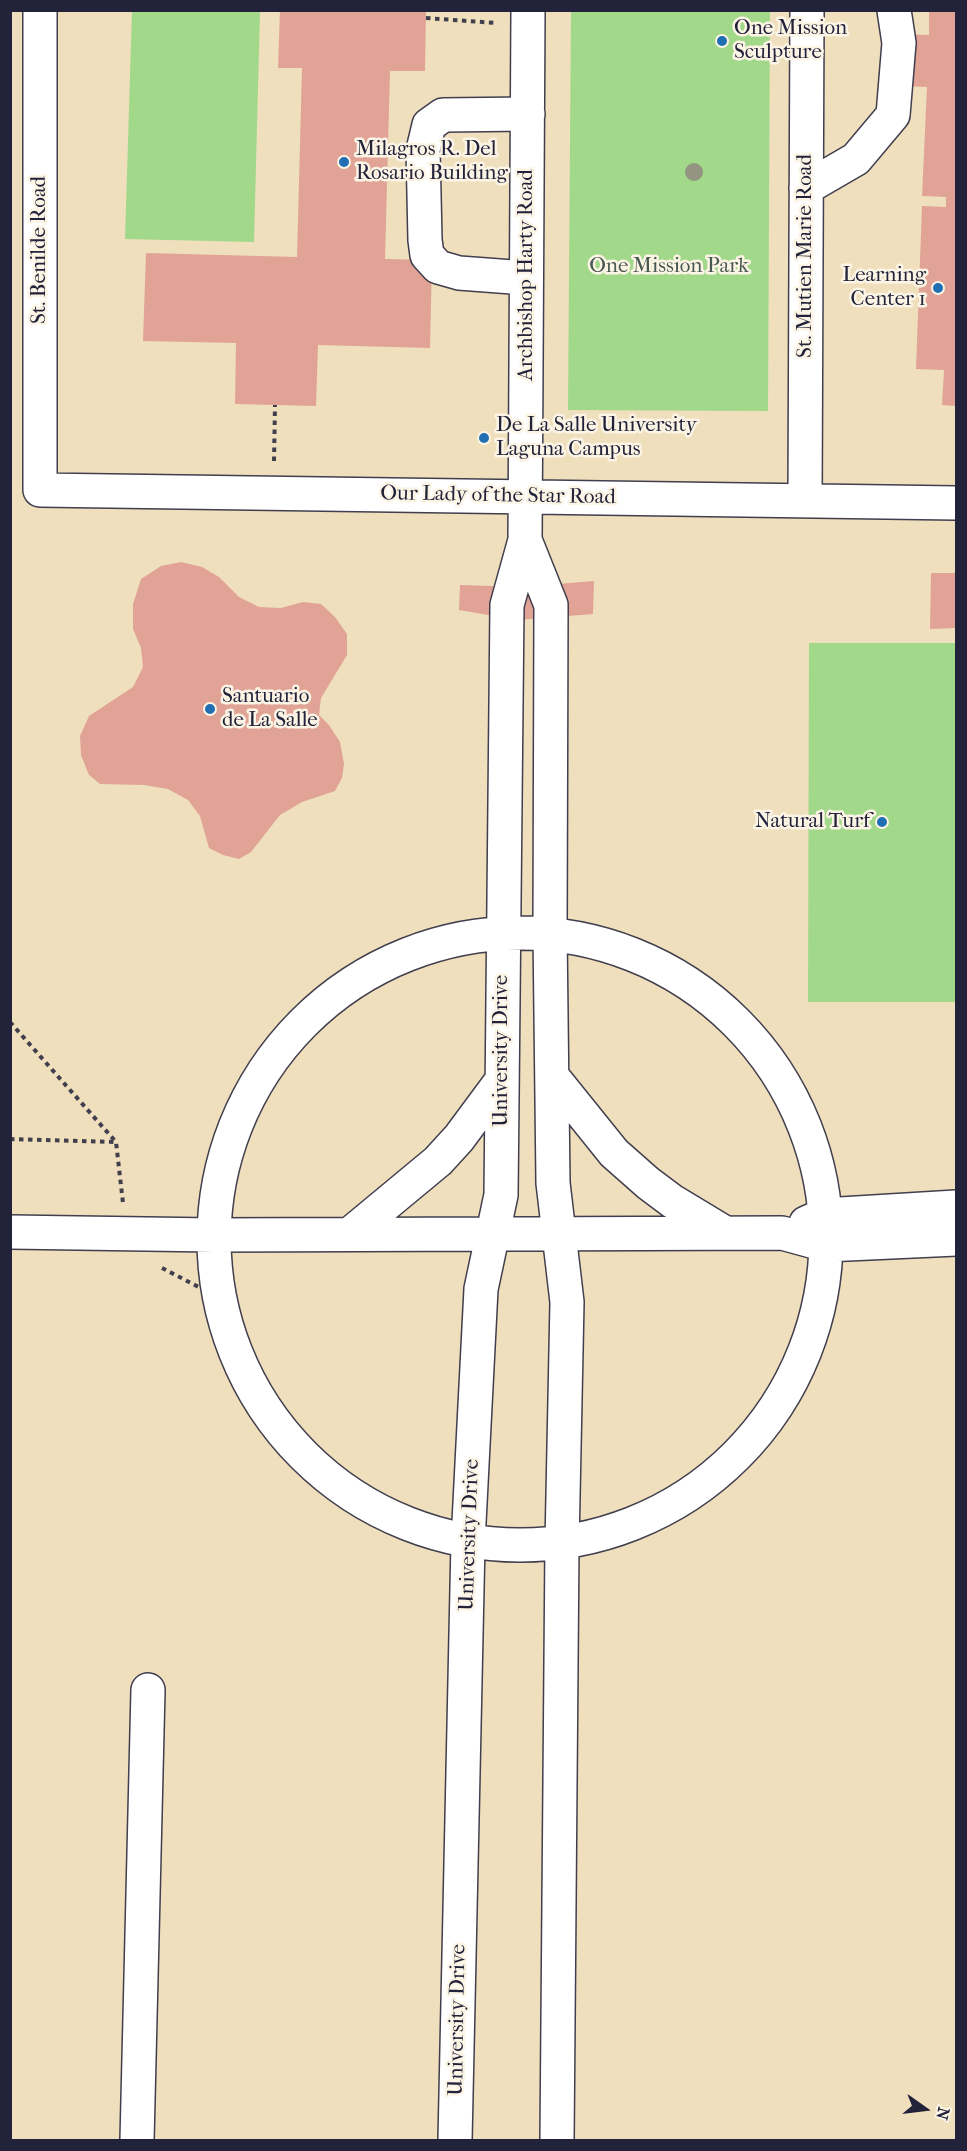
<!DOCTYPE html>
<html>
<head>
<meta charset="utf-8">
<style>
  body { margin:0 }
  #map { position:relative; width:967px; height:2151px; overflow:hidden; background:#efdfbd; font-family:"IM FELL French Canon",serif }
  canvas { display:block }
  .frame { position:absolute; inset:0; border:12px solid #22223b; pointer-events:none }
  .north { position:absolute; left:895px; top:2079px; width:60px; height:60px; -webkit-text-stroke:4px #fcf5e5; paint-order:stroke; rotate:104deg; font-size:16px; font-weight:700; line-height:24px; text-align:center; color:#22223b }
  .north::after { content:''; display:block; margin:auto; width:21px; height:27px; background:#22223b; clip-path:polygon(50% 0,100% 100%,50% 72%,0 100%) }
</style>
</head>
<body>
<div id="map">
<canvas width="967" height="2151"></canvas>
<div class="frame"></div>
<div class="north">N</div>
</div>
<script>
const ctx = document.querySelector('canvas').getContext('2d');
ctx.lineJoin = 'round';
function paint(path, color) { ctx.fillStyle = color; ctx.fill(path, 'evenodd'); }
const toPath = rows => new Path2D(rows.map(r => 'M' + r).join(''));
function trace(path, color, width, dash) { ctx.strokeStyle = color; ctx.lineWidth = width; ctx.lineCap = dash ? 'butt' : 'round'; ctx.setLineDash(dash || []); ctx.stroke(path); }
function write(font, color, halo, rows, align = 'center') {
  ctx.font = font + ' "IM FELL French Canon",serif'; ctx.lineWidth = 5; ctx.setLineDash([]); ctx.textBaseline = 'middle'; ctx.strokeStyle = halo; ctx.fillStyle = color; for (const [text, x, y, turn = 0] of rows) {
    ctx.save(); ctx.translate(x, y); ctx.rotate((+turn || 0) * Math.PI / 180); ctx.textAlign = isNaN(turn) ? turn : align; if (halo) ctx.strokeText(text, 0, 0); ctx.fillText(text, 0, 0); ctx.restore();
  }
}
paint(toPath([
  [132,11,260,11,254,242,125,239],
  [571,11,770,11,768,411,568,410],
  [809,643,956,643,956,1002,808,1002]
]), '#a1d889');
paint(toPath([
  [280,10,426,10,425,71,390,71,385,259,432,260,430,348,318,345,316,406,235,404,236,343,143,341,146,253,297,257,302,68,278,68],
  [929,10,956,10,956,406,942,405,944,370,916,369,922,206,946,207,946,197,922,196,927,87,903,86,904,34,929,35],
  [181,562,202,567,219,577,239,597,259,607,281,608,303,602,321,604,335,617,347,634,347,655,321,698,319,715,329,725,340,742,344,764,342,778,335,791,302,802,280,815,251,852,239,859,223,855,209,848,200,816,188,800,168,789,144,785,100,784,89,775,81,755,80,736,89,716,133,687,143,667,141,648,133,629,133,604,141,579,161,566],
  [931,573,956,573,956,628,930,629],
  [594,581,593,614,518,620,459,610,460,585,522,587]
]), '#e0a396');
const minor = toPath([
  [40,10,40,490,956,503],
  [806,188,856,159,893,115,899,43,894,10],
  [526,278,459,273,438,267,427,255,425,240,423,150,429,125,443,115,528,114],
  [805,501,807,10],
  [525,540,551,605,550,932,553,1183,567,1302,562,1544,557,2140],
  '214 1239a306 306 0 1 1 612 0a306 306 0 1 1-612 0Z',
  [552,1076,614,1153,648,1183,672,1201,725,1233],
  [806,1223,824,1215,956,1207],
  [10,1232,214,1235,782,1233,826,1245,956,1239],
  [350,1234,438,1161,459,1138,502,1080],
  [137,2140,148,1690],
  [455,2140,468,1542,481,1289,501,1195,507,605,525,540,528,10]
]);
trace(minor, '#413e4e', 36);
trace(toPath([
  [426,18,496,23],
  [274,461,275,405],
  [10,1022,116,1142,123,1203],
  [10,1139,116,1142],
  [162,1268,220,1298]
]), '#413e4e', 4, [4.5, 4.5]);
trace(minor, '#fff', 33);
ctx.fillStyle = '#939582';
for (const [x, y] of [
  [694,172]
]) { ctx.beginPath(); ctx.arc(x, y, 9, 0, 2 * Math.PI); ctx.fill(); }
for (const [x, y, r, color] of [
  [722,41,6,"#1f6fb2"],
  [344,162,6,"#1f6fb2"],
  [938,288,6,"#1f6fb2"],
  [484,438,6,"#1f6fb2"],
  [210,709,6,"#1f6fb2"],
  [882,822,6,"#1f6fb2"]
]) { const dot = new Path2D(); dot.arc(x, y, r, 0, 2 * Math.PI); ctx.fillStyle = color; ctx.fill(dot); trace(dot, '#fcf5e5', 2); }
write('21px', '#22223b', '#fcf5e5', [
  ["One Mission",734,29],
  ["Sculpture",734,53],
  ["Milagros R. Del",356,150],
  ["Rosario Building",356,174],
  ["Learning",926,276,"right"],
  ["Center 1",926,300,"right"],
  ["De La Salle University",496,426],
  ["Laguna Campus",496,450],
  ["Santuario",222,697],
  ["de La Salle",222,721],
  ["Natural Turf",870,822,"right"]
], 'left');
write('21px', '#22223b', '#fcf5e5', [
  ["St. Benilde Road",40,250,-90],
  ["St. Mutien Marie Road",806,256,-90],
  ["Archbishop Harty Road",527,275,-90],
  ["Our Lady of the Star Road",498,496,1],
  ["University Drive",502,1051,-90],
  ["University Drive",470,1535,-88],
  ["University Drive",458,2020,-89]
]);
write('21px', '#485952', '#fcf5e5', [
  ["One Mission Park",669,267]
]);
</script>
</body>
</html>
